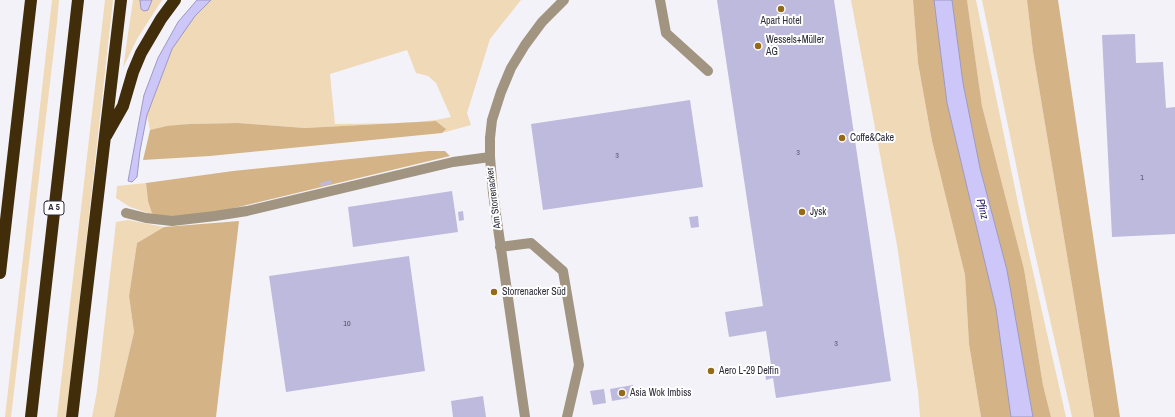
<!DOCTYPE html>
<html>
<head>
<meta charset="utf-8">
<style>
  body { margin:0 }
  canvas { display:block; background:#f3f2f9 }
</style>
</head>
<body>
<canvas width="1175" height="417"></canvas>
<script>
const ctx = document.querySelector('canvas').getContext('2d');
ctx.lineJoin = 'round';
function paint(path, color) { ctx.fillStyle = color; ctx.fill(path, 'evenodd'); }
const toPath = rows => new Path2D(rows.map(r => 'M' + r).join(''));
function trace(path, color, width, dash) { ctx.strokeStyle = color; ctx.lineWidth = width; ctx.lineCap = dash ? 'butt' : 'round'; ctx.setLineDash(dash || []); ctx.stroke(path); }
function write(font, color, halo, rows, align = 'center') {
  ctx.font = font + ' "Archivo Narrow",sans-serif'; ctx.lineWidth = 4; ctx.setLineDash([]); ctx.textBaseline = 'middle'; ctx.strokeStyle = halo; ctx.fillStyle = color; for (const [text, x, y, turn = 0] of rows) {
    ctx.save(); ctx.translate(x, y); ctx.rotate((+turn || 0) * Math.PI / 180); ctx.textAlign = isNaN(turn) ? turn : align; if (halo) ctx.strokeText(text, 0, 0); ctx.fillText(text, 0, 0); ctx.restore();
  }
}
paint(toPath([
  [52,0,59,0,57,23,11,417,5,417],
  [105,0,113,0,82,279,66,417,57,417],
  [133,0,162,0,137,39,123,68],
  [211,0,521,0,490,39,467,113,471,125,442,133,445,128,436,121,305,128,238,123,189,124,150,130,147,115,172,49,195,16],
  [407,50,416,73,428,76,436,83,451,117,436,120,406,123,335,124,330,74],
  [851,0,913,0,918,63,932,141,965,275,969,344,981,417,920,417,918,391,897,245],
  [967,0,976,0,1024,232,1066,417,1051,417,1043,385,1024,269,982,106],
  [982,0,1027,0,1033,52,1094,417,1072,417,1027,218],
  [146,183,148,201,160,217,130,207,116,198,117,186],
  [128,220,164,227,137,243,129,296,134,332,114,417,92,417,97,391,116,222]
]), '#f0d9b7');
paint(toPath([
  [913,0,934,0,947,103,996,309,1011,417,981,417,980,411,969,344,965,275,932,141,918,63],
  [952,0,967,0,982,106,1024,269,1043,385,1051,417,1033,417,1007,270,980,168,963,83],
  [1027,0,1058,0,1120,417,1094,417,1033,52],
  [436,121,446,129,442,133,210,156,143,160,150,130,167,126,189,124,238,123,305,128],
  [429,151,445,151,450,156,222,211,177,217,160,217,152,213,148,201,146,183,233,171],
  [239,221,216,417,114,417,134,332,129,296,137,243,164,227]
]), '#d4b486');
const water = toPath([
  [140,0,152,0,148,10,144,11,141,9,140,0],
  [197,0,211,0,195,16,172,49,147,115,140,151,137,177,132,182,128,181,144,95,158,58,178,22,197,0],
  [934,0,952,0,963,83,980,168,1007,270,1033,417,1011,417,996,309,947,103,934,0]
]);
paint(water, '#cdc6f9');
trace(water, '#9d98bf', 1);
paint(toPath([
  [717,0,834,0,891,381,776,398,773,378,766,380,765,372,772,371,766,331,729,337,725,312,763,306],
  [1135,34,1136,63,1163,62,1166,108,1175,107,1175,234,1112,237,1102,35],
  [690,100,703,187,543,210,531,124],
  [331,180,331,184,321,186,320,183],
  [452,191,458,232,353,247,348,207],
  [463,211,464,220,459,221,458,212],
  [698,216,699,227,691,228,689,217],
  [409,256,425,371,286,392,269,276],
  [633,385,635,397,612,401,610,389],
  [604,389,606,403,593,405,590,391],
  [483,396,486,417,453,417,451,401]
]), '#bebadd');
trace(toPath([
  [660,0,666,33,708,71],
  [126,213,146,218,172,221,215,216,247,211,453,162,490,157],
  [500,247,531,243,563,271,579,365,567,417],
  [525,417,493,193,490,157,490,138,492,120,501,92,511,68,525,45,542,22,564,0]
]), '#a19480', 10);
trace(toPath([
  [106,136,123,106,133,72,141,53,161,19,175,0],
  [0,273,31,0],
  [31,417,78,0],
  [72,417,121,0]
]), '#412d09', 12);
for (const [x, y, r, color] of [
  [781,9,4,"#966916"],
  [758,46,4,"#966916"],
  [842,138,4,"#966916"],
  [802,212,4,"#966916"],
  [494,292,4,"#966916"],
  [711,371,4,"#966916"],
  [622,393,4,"#966916"]
]) { const dot = new Path2D(); dot.arc(x, y, r, 0, 2 * Math.PI); ctx.fillStyle = color; ctx.fill(dot); trace(dot, '#fff', 1.5); }
write('8px', '#504f61', null, [
  ["3",798,153],
  ["3",617,156],
  ["1",1142,178],
  ["10",347,324],
  ["3",836,344]
]);
for (const [x, y, w] of [
  [54,208,20]
]) { const box = new Path2D(); box.roundRect(x - w / 2, y - 7, w, 14, 3); ctx.fillStyle = '#fff'; ctx.fill(box); trace(box, '#2c2b38', 1); }
write('bold 9px', '#2c2b38', null, [
  ["A 5",54,208]
]);
write('10px', '#2c2b38', '#fff', [
  ["Apart Hotel",781,21,"center"],
  ["Wessels+Müller",766,40],
  ["AG",766,52],
  ["Coffe&Cake",850,138],
  ["Jysk",810,212],
  ["Storrenacker Süd",502,292],
  ["Aero L-29 Delfin",719,371],
  ["Asia Wok Imbiss",630,393]
], 'left');
write('10px', '#2c2b38', '#fff', [
  ["Am Storrenacker",494,198,-97]
]);
write('italic 11px', '#31215d', '#fff', [
  ["Pfinz",982,209,77]
]);
</script>
</body>
</html>
